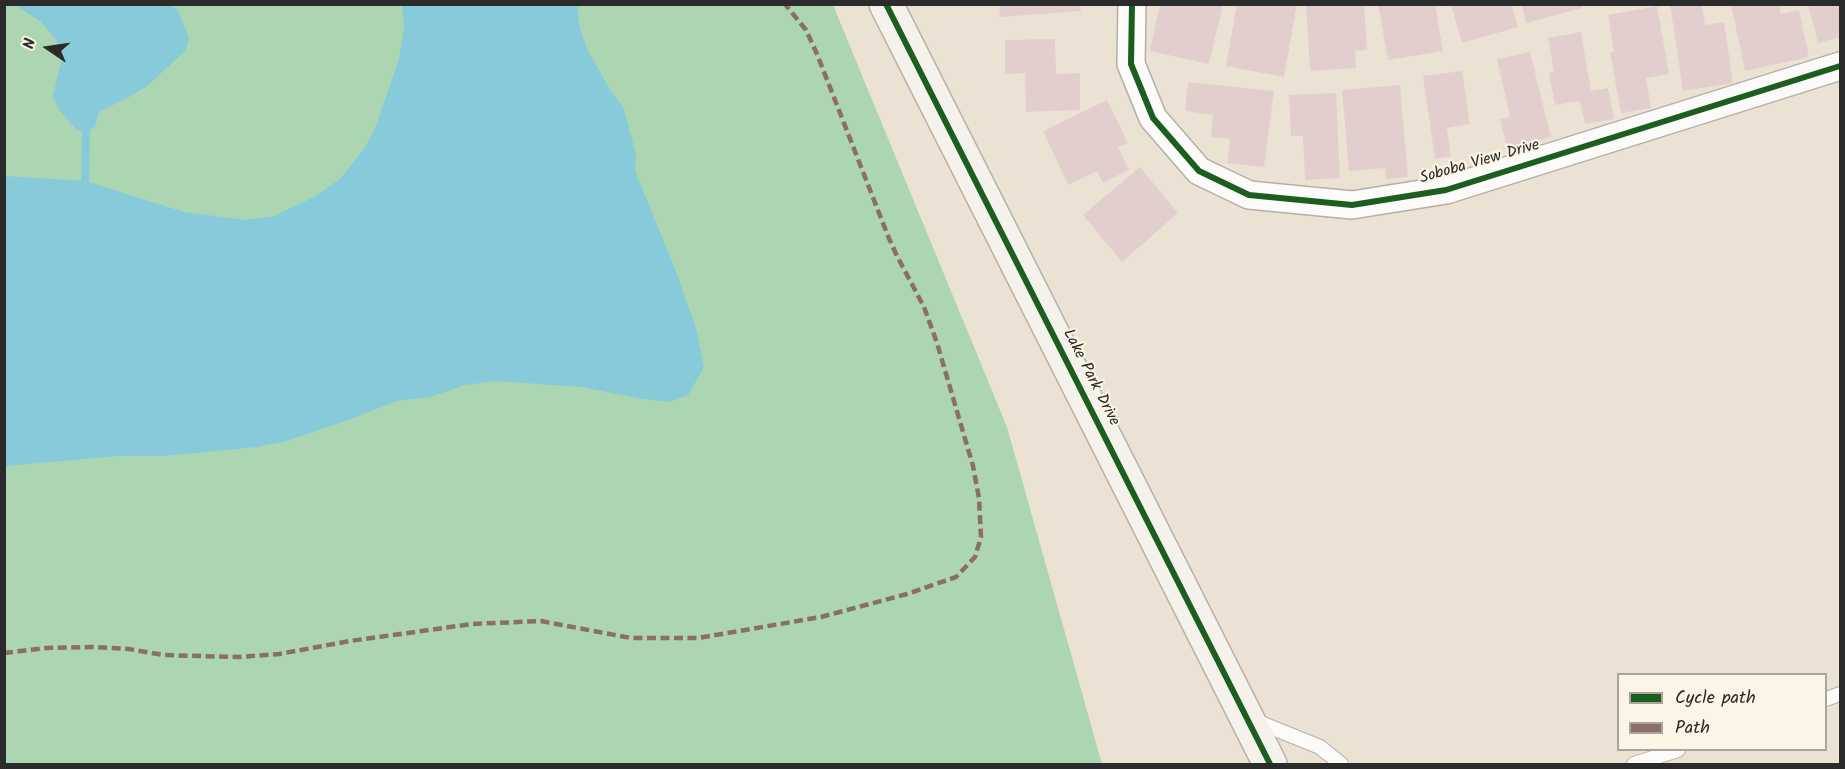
<!DOCTYPE html>
<html>
<head>
<meta charset="utf-8">
<style>
  body { margin:0 }
  #map { position:relative; width:1845px; height:769px; overflow:hidden; background:#ece2d4; font-family:Kalam,sans-serif }
  canvas { display:block }
  .frame { position:absolute; inset:0; border:6px solid #2b2b2b; pointer-events:none }
  .legend { position:absolute; left:1617px; top:673px; width:210px; height:78px; box-sizing:border-box; background:#fcf5e5; border:2px solid #a8a49b; margin:0; padding:8px 10px; list-style:none; font-size:18px; color:#2b2b2b }
  .legend li { display:flex; align-items:center; gap:12px; height:30px }
  .legend b { width:30px; border:2px solid #a8a49b }
  .north { position:absolute; left:18px; top:18px; width:60px; height:60px; -webkit-text-stroke:4px #fcf5e5; paint-order:stroke; rotate:283deg; font-size:16px; font-weight:700; line-height:24px; text-align:center; color:#2b2b2b }
  .north::after { content:''; display:block; margin:auto; width:21px; height:27px; background:#2b2b2b; clip-path:polygon(50% 0,100% 100%,50% 72%,0 100%) }
</style>
</head>
<body>
<div id="map">
<canvas width="1845" height="769"></canvas>
<div class="frame"></div>
<ul class="legend">
<li><b style="height:8px;background:#1b5e20"></b>Cycle path</li>
<li><b style="height:8px;background:#8d6e63"></b>Path</li>
</ul>
<div class="north">N</div>
</div>
<script>
const ctx = document.querySelector('canvas').getContext('2d');
ctx.lineJoin = 'round';
function paint(path, color) { ctx.fillStyle = color; ctx.fill(path, 'evenodd'); }
const toPath = rows => new Path2D(rows.map(r => 'M' + r).join(''));
function trace(path, color, width, dash) { ctx.strokeStyle = color; ctx.lineWidth = width; ctx.lineCap = dash ? 'butt' : 'round'; ctx.setLineDash(dash || []); ctx.stroke(path); }
function write(font, color, halo, rows, align = 'center') {
  ctx.font = font + ' Kalam,sans-serif'; ctx.lineWidth = 4.5; ctx.setLineDash([]); ctx.textBaseline = 'middle'; ctx.strokeStyle = halo; ctx.fillStyle = color; for (const [text, x, y, turn = 0] of rows) {
    ctx.save(); ctx.translate(x, y); ctx.rotate((+turn || 0) * Math.PI / 180); ctx.textAlign = isNaN(turn) ? turn : align; if (halo) ctx.strokeText(text, 0, 0); ctx.fillText(text, 0, 0); ctx.restore();
  }
}
paint(toPath([
  [4,5,833,5,1007,427,1102,764,5,764]
]), '#abd6b1');
paint(toPath([
  [155,4,159,6,171,5,178,10,189,38,186,50,147,86,131,96,99,112,95,127,86,132,77,130,59,110,53,96,62,58,56,40,40,21,15,5],
  [402,5,577,5,580,29,587,49,612,93,623,106,636,155,635,171,675,269,696,328,704,367,688,395,670,402,643,399,581,387,496,381,465,385,430,397,397,401,351,419,287,441,257,447,164,456,119,456,5,466,5,176,85,181,184,212,245,220,274,216,314,197,340,179,364,149,376,126,399,59,404,30]
]), '#87cad9');
trace(toPath([
  [85,181,86,132]
]), '#87cad9', 8);
paint(toPath([
  [1160,4,1223,4,1209,64,1150,51],
  [1237,4,1297,4,1284,77,1226,66],
  [1306,4,1364,4,1367,50,1355,51,1356,68,1310,71],
  [1378,4,1435,4,1443,51,1388,60],
  [1451,4,1512,4,1518,27,1462,43],
  [1522,4,1581,4,1582,8,1526,23],
  [1670,4,1702,4,1705,25,1724,22,1733,83,1683,91],
  [1731,4,1779,4,1781,14,1799,10,1809,57,1745,71],
  [1808,4,1840,4,1840,37,1818,43],
  [999,5,1080,5,1081,11,1000,17],
  [1657,6,1669,74,1646,78,1651,108,1621,113,1610,52,1614,52,1608,15],
  [1581,32,1591,91,1608,88,1614,119,1585,124,1580,101,1555,105,1549,73,1554,72,1548,38],
  [1055,39,1056,74,1080,73,1080,110,1026,112,1025,73,1005,74,1005,40],
  [1530,52,1551,137,1507,148,1500,119,1510,117,1497,59],
  [1462,71,1470,124,1447,128,1451,156,1435,159,1423,76],
  [1188,82,1274,91,1264,167,1227,163,1230,139,1211,137,1213,115,1185,111],
  [1400,85,1408,177,1386,179,1385,168,1349,171,1342,90],
  [1336,93,1340,178,1305,180,1303,136,1291,136,1289,95],
  [1107,100,1128,143,1118,147,1129,170,1103,183,1097,171,1068,185,1043,131],
  [1140,167,1178,213,1122,262,1083,215]
]), '#e2cfcd');
const lane = toPath([
  [1826,699,1840,694],
  [1253,720,1320,747,1341,764],
  [1634,764,1678,750]
]);
const street = toPath([
  [1132,4,1131,64,1153,118,1199,171,1249,195,1352,205,1446,190,1840,66]
]);
const secondary = toPath([
  [886,4,1270,764]
]);
trace(lane, '#b6afa6', 16);
trace(street, '#b6afa6', 30);
trace(secondary, '#b6afa6', 36);
trace(lane, '#fcfbf9', 14);
trace(street, '#fcfbf9', 27);
trace(secondary, '#f5f1eb', 33);
trace(toPath([
  [4,653,46,648,92,647,129,649,163,655,238,657,279,654,350,641,472,624,541,621,631,638,698,638,821,617,907,594,956,577,975,557,981,537,979,498,973,466,937,343,924,307,897,256,888,236,817,54,806,30,785,4]
]), '#8d6e63', 4.5, [9, 4.5]);
trace(toPath([
  [886,4,1270,764],
  [1132,4,1131,64,1153,118,1199,171,1249,195,1352,205,1446,190,1840,66]
]), '#1b5e20', 6);
write('16px', '#2b2b2b', '#fcf5e5', [
  ["Soboba View Drive",1480,163,-16],
  ["Lake Park Drive",1090,378,63]
]);
</script>
</body>
</html>
